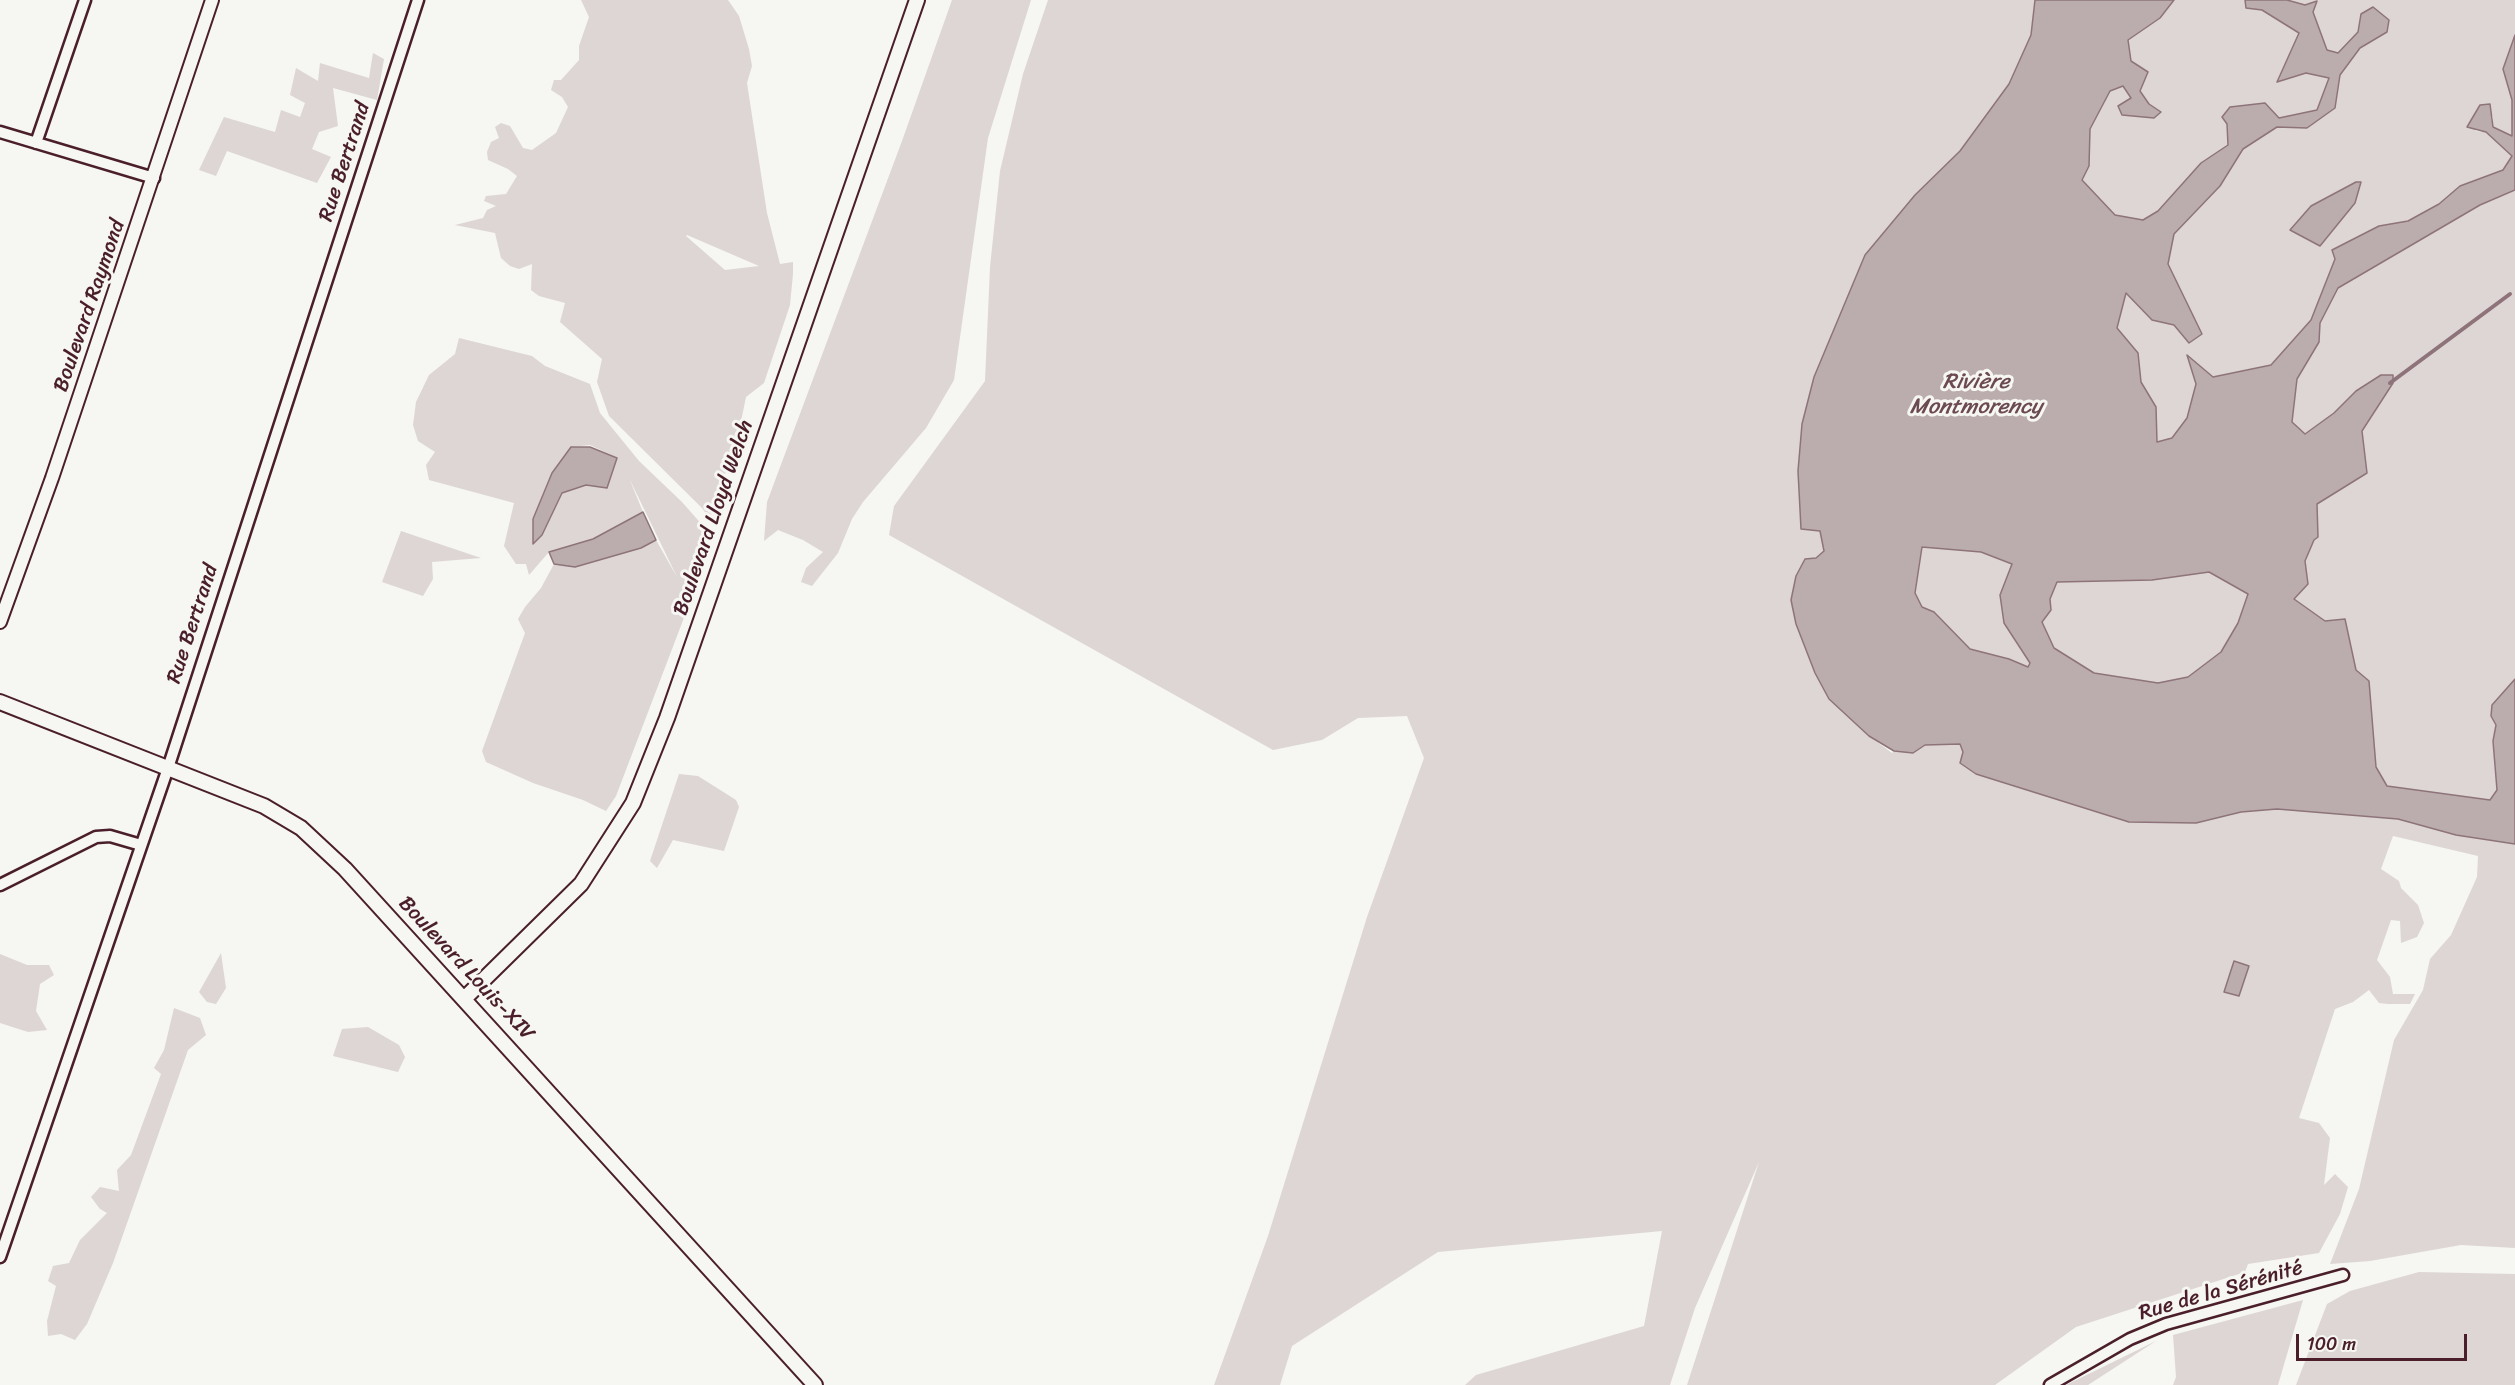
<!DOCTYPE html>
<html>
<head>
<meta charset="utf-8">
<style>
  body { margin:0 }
  #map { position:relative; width:2515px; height:1385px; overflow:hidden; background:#f6f6f2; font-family:Sriracha,sans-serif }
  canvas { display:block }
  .scale { position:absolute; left:2296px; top:1334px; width:171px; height:27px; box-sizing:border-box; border:3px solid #4a1f2b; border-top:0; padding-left:8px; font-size:18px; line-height:21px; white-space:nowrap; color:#4a1f2b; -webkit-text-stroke:4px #f6f6f2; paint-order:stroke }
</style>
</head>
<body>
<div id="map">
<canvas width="2515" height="1385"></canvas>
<div class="scale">100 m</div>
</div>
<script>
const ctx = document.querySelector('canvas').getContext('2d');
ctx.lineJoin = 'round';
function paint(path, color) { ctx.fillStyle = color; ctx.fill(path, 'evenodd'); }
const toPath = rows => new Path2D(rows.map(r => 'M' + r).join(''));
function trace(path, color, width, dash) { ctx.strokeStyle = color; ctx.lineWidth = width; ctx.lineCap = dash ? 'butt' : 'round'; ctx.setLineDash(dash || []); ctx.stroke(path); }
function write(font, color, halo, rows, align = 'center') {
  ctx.font = font + ' Sriracha,sans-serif'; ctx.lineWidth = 6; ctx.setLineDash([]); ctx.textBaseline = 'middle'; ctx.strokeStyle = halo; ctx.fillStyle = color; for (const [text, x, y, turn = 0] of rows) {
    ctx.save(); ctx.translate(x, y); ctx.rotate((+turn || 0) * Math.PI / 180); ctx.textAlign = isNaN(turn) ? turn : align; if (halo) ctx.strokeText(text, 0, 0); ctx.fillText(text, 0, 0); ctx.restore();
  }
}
paint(toPath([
  [581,0,728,0,739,16,749,49,752,66,747,83,767,213,780,264,793,262,793,274,790,305,764,383,746,397,738,436,710,519,702,508,609,416,597,382,602,359,560,322,565,303,539,296,531,290,532,264,519,269,510,266,501,258,495,233,455,225,483,218,487,210,496,206,484,201,486,196,506,194,517,176,508,169,488,160,487,152,491,142,499,138,495,127,501,123,510,126,523,148,532,150,556,133,568,107,562,97,551,90,554,80,561,80,579,60,579,46,589,17],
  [686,236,687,235,759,266,725,270],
  [952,0,1031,0,988,138,954,380,926,428,863,502,852,519,838,553,812,586,801,582,806,568,823,552,803,540,778,530,764,541,767,502,902,141],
  [1048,0,2035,0,2031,35,2009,84,1960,151,1915,195,1865,255,1814,377,1802,424,1798,471,1801,528,1821,531,1824,551,1816,558,1815,673,1830,699,1868,735,1892,753,1894,751,1913,753,1925,745,1960,744,1963,752,2196,823,2241,812,2277,809,2398,819,2456,835,2515,844,2515,1248,2461,1245,2370,1261,2330,1264,2359,1189,2394,1040,2423,990,2430,959,2451,935,2477,877,2478,856,2393,836,2381,869,2399,881,2401,888,2418,905,2424,923,2417,937,2401,943,2400,921,2391,920,2377,960,2390,977,2393,994,2415,994,2410,1004,2388,1004,2379,1003,2369,990,2353,1002,2335,1009,2299,1118,2319,1123,2330,1138,2324,1185,2335,1174,2348,1187,2340,1214,2319,1253,2248,1264,2245,1272,2076,1327,1995,1385,1687,1385,1759,1162,1695,1308,1670,1385,1465,1385,1476,1375,1644,1326,1662,1231,1438,1252,1292,1346,1280,1385,1214,1385,1268,1236,1367,917,1424,758,1407,716,1358,718,1322,740,1273,750,889,535,894,506,985,381,990,267,1000,171,1023,74],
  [2174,0,2245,0,2247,8,2262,10,2299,33,2278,81,2307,73,2330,78,2317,110,2279,118,2227,124,2228,145,2201,163,2158,211,2143,220,2115,215,2082,180,2089,166,2090,129,2110,91,2123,86,2131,99,2160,112,2149,104,2140,90,2131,61,2128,40,2160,18],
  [2287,0,2515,0,2515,35,2503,69,2512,100,2512,137,2493,127,2493,116,2475,131,2486,132,2512,156,2503,170,2460,186,2439,204,2408,221,2379,226,2332,250,2335,259,2311,320,2271,365,2213,377,2188,356,2196,384,2187,418,2172,438,2157,442,2156,407,2141,382,2138,353,2117,328,2126,293,2152,320,2174,325,2189,343,2177,286,2168,264,2174,234,2220,186,2243,149,2277,127,2307,128,2335,108,2340,75,2360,48,2387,32,2361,14,2358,32,2338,53,2327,50,2313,12,2305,5],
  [2311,206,2315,241,2291,230],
  [373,53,384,59,377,100,333,88,338,126,319,132,312,149,331,157,317,183,227,151,216,176,199,170,224,117,275,132,281,110,300,117,305,103,290,95,296,68,318,81,320,63,369,78],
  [2515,190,2515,678,2492,706,2491,716,2496,725,2493,741,2497,790,2490,800,2387,786,2376,768,2369,681,2356,670,2345,619,2325,621,2293,599,2308,584,2305,561,2314,539,2318,537,2317,504,2367,473,2362,431,2393,383,2356,391,2334,413,2304,434,2292,422,2297,379,2319,342,2320,323,2338,288,2480,205],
  [459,338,532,356,545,366,590,384,600,413,639,461,682,502,704,527,706,541,704,561,682,623,616,796,606,811,583,800,533,783,486,762,482,751,525,633,518,619,525,607,541,588,554,564,575,567,641,548,656,540,677,577,629,478,643,512,593,539,549,552,529,575,526,564,516,564,504,546,514,503,429,480,426,465,435,452,418,441,413,425,416,402,429,375,455,354],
  [590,445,618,458,586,485,562,493,571,447],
  [401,531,481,558,432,562,433,579,423,596,382,582],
  [1922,547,1981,552,2012,564,2000,595,2004,623,2030,663,2028,667,2009,659,1970,649,1934,612,1922,607,1915,593],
  [2210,572,2248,593,2238,623,2221,652,2188,677,2158,683,2094,673,2054,648,2042,622,2051,610,2050,599,2057,582,2152,580],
  [679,774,698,776,736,800,739,807,724,851,673,840,657,868,650,861],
  [221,953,226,988,216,1004,207,1002,199,992],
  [0,954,27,965,49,965,54,975,40,984,36,1011,47,1030,28,1032,0,1023],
  [174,1008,200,1018,206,1035,188,1050,113,1263,87,1324,75,1340,61,1334,48,1336,47,1321,56,1286,48,1281,53,1266,69,1263,80,1240,107,1213,100,1209,91,1197,100,1187,119,1191,117,1170,131,1155,161,1074,154,1068,164,1050],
  [368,1027,399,1045,405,1057,398,1072,333,1056,342,1029],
  [2419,1272,2515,1274,2515,1385,2296,1385,2327,1304,2350,1291],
  [2303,1300,2278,1385,2173,1385,2176,1377,2173,1335],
  [2156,1341,2088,1385,2066,1385]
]), '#ddd6d5');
const water = toPath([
  [2035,0,2174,0,2160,18,2128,40,2131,61,2148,72,2140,91,2149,104,2161,112,2154,118,2122,115,2118,106,2131,98,2123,86,2110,91,2090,129,2089,166,2082,180,2115,215,2143,220,2158,211,2201,163,2228,145,2227,124,2222,117,2230,107,2265,103,2279,118,2317,110,2329,78,2306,73,2277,82,2299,33,2262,10,2246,8,2245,0,2287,0,2305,5,2317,1,2313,12,2327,50,2338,53,2358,32,2361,14,2373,7,2389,20,2387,32,2360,48,2340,75,2335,108,2307,128,2277,127,2243,149,2220,186,2174,234,2168,264,2202,334,2189,343,2174,325,2152,320,2126,293,2117,328,2138,353,2141,382,2156,407,2157,442,2172,438,2187,418,2196,384,2187,355,2213,377,2271,365,2311,320,2335,259,2332,250,2379,226,2408,221,2439,204,2460,186,2503,170,2512,156,2486,132,2467,127,2480,105,2490,104,2493,127,2512,136,2512,100,2503,69,2515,35,2515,190,2480,205,2338,288,2320,323,2319,342,2297,379,2292,422,2305,434,2334,413,2356,391,2381,375,2393,375,2393,383,2362,431,2367,473,2317,504,2318,537,2314,540,2305,561,2308,584,2294,599,2325,621,2345,619,2356,670,2369,681,2376,767,2387,786,2490,800,2497,790,2493,741,2496,725,2491,716,2492,705,2515,679,2515,844,2456,835,2398,819,2277,809,2241,812,2196,823,2129,822,1976,774,1960,763,1963,752,1960,744,1925,745,1913,753,1894,751,1869,736,1829,699,1815,673,1796,624,1791,600,1796,576,1805,559,1816,558,1824,551,1820,531,1801,529,1798,471,1802,424,1814,377,1865,255,1915,195,1960,151,2009,84,2031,35,2035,0],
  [1922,547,1981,552,2012,564,2000,595,2004,623,2030,663,2028,667,2009,659,1970,649,1934,612,1922,607,1915,593,1922,547],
  [2209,572,2248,594,2238,623,2221,652,2188,677,2158,683,2094,673,2054,648,2042,622,2051,610,2050,599,2057,582,2152,580,2209,572],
  [2356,182,2361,182,2355,203,2320,246,2290,230,2311,206,2356,182],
  [571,447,590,447,617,458,607,488,586,485,562,493,542,535,533,544,533,519,552,473,571,447],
  [643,512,656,540,641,548,575,567,554,564,549,552,593,539,643,512],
  [2234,961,2249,966,2239,996,2224,992,2234,961]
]);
paint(water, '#bbadae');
trace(water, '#8e747a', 1.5);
trace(toPath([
  [2390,383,2510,294]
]), '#8e747a', 4);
const minor = toPath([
  [0,132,154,178],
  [36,143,85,0],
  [0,885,96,837,110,836,141,845],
  [0,1257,168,768,418,0],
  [2050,1385,2130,1339,2166,1324,2343,1275]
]);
const tertiary = toPath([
  [0,622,52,478,212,0]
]);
const secondary = toPath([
  [0,702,264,806,301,828,345,869,815,1385],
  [465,998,581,884,633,803,667,718,917,0]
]);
trace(minor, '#4a1f2b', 15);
trace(tertiary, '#4a1f2b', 16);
trace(secondary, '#4a1f2b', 18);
trace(minor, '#f6f6f2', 10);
trace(tertiary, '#f6f6f2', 12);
trace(secondary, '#f6f6f2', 14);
write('21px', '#4a1f2b', '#f6f6f2', [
  ["Rue Bertrand",345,162,-72],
  ["Boulevard Raymond",90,306,-71],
  ["Boulevard Lloyd Welch",714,518,-71],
  ["Rue Bertrand",193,624,-72],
  ["Boulevard Louis-XIV",466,969,47],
  ["Rue de la Sérénité",2221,1291,-16]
]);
write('italic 22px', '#6c4a52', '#f6f6f2', [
  ["Rivière",1976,382],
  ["Montmorency",1976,407]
]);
</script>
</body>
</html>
